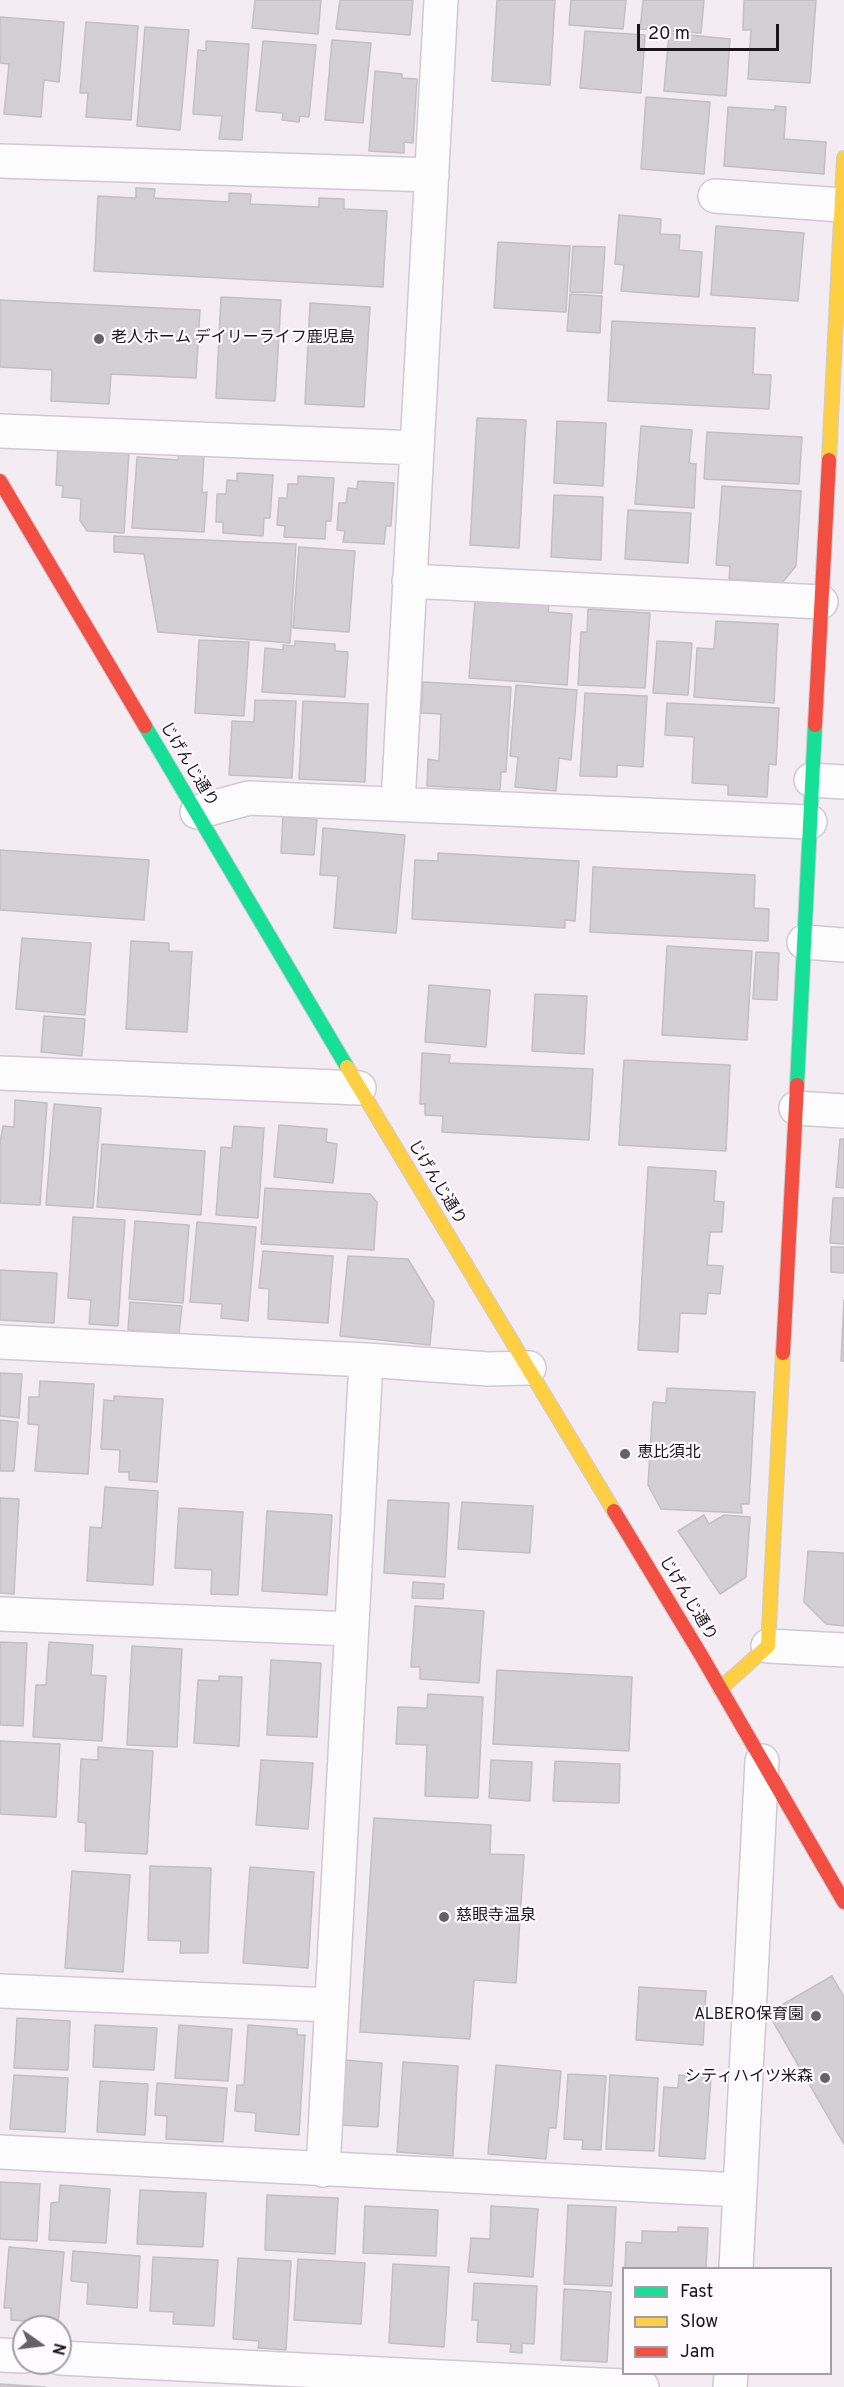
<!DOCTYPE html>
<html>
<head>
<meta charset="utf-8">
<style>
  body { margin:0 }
  #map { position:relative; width:844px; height:2387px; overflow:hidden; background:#f3edf3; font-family:Overpass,sans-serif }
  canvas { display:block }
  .legend { position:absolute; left:622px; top:2267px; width:210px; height:108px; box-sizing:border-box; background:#fffafe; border:2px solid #a39ea2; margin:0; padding:8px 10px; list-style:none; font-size:18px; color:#191519 }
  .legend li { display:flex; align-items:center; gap:12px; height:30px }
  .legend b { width:30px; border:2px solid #a39ea2 }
  .north { position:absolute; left:12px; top:2315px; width:60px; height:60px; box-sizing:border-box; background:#fffafe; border:2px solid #a39ea2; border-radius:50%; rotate:104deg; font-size:16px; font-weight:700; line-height:24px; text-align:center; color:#191519 }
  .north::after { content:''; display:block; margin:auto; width:21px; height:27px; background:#656165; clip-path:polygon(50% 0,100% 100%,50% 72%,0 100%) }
  .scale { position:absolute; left:637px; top:24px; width:142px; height:27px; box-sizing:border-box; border:3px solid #191519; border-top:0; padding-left:8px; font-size:18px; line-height:21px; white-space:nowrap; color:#191519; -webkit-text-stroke:4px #fffafe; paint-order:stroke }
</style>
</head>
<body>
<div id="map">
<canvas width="844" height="2387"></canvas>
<ul class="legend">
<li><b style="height:8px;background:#16e098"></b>Fast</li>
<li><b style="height:8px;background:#ffcf43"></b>Slow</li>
<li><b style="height:8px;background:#f24e42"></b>Jam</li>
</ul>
<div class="north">N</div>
<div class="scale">20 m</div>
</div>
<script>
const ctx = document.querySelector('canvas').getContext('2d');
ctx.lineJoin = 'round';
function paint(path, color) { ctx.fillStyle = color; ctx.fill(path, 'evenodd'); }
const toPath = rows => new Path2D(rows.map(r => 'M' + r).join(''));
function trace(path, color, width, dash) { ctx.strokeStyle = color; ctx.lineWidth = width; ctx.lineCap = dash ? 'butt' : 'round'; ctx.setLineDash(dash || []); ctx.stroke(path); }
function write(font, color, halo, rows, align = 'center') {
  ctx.font = font + ' Overpass,"Noto Sans JP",sans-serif'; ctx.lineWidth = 4.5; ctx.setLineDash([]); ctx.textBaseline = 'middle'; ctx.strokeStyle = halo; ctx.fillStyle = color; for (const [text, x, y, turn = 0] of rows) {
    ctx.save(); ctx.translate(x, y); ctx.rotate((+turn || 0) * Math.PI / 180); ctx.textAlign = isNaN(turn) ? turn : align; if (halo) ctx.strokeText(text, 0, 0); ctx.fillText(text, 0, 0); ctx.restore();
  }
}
const building = toPath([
  [255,0,321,0,318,34,252,28,255,0],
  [340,0,413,0,410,35,336,29,340,0],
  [497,0,555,0,550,85,492,81,497,0],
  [571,0,626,0,623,29,569,25,571,0],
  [643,0,704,0,701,33,640,29,643,0],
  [744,0,816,0,810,83,748,79,751,30,743,30,744,0],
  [0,17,64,22,59,82,44,80,41,117,4,114,9,64,0,63,0,17],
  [86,22,138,26,131,120,86,117,88,93,80,93,86,22],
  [145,27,189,30,180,130,137,126,145,27],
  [585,31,645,35,641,93,580,88,585,31],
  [669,33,730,39,726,96,664,91,669,33],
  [332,40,371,43,363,123,325,120,332,40],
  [206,41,249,44,242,140,219,139,222,116,193,114,198,50,206,51,206,41],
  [263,41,316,45,309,117,300,116,299,122,282,120,283,113,256,111,263,41],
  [375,71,402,74,402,78,417,79,413,143,404,142,404,153,369,151,375,71],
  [646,97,710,102,704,174,641,169,646,97],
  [775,106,786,107,784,139,826,142,824,174,724,166,728,107,775,110,775,106],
  [136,188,155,189,154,198,229,202,229,193,251,194,250,204,319,207,319,198,344,199,344,209,387,211,383,287,94,271,98,196,136,198,136,188],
  [619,215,661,219,660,234,680,235,679,250,702,252,699,297,621,291,624,265,615,264,619,215],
  [716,226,804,233,798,301,711,295,716,226],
  [498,242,570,246,566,312,494,308,498,242],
  [573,246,605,247,602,293,570,292,573,246],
  [570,294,602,296,600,333,567,331,570,294],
  [221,297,281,300,275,401,216,398,221,297],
  [0,300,200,310,196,378,111,374,109,404,51,401,52,370,0,367,0,300],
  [310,303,370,307,364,407,305,404,310,303],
  [612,321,755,328,753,374,771,375,769,409,608,401,612,321],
  [477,418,526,420,519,548,470,545,477,418],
  [557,421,606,423,603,486,554,483,557,421],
  [641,426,692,430,689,463,696,464,694,508,635,504,641,426],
  [707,432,802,437,799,484,704,479,707,432],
  [58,446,129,451,124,533,87,531,80,520,81,499,62,497,63,486,56,485,58,446],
  [179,452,204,453,202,493,207,492,204,532,132,528,137,457,178,460,179,452],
  [237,473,273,475,270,518,264,518,263,536,223,533,223,522,216,522,217,494,226,494,227,480,237,481,237,473],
  [298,476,334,478,331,521,326,521,325,539,284,537,285,526,277,525,279,498,287,498,288,484,298,484,298,476],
  [358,481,394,483,391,526,386,526,384,544,343,542,345,531,337,530,339,503,346,503,348,488,357,489,358,481],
  [722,486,801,491,796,566,782,583,729,579,730,566,716,565,722,486],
  [554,495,603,497,601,560,551,557,554,495],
  [628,510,691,513,688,563,625,559,628,510],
  [114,536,296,544,290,643,158,632,144,554,114,552,114,536],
  [299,547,355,551,349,632,293,628,299,547],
  [475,600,549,605,548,612,572,614,567,685,469,678,475,600],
  [588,609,650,613,645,688,578,685,581,632,587,632,588,609],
  [716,621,778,624,774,703,694,697,697,648,714,649,716,621],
  [199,640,249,642,244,716,195,713,199,640],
  [295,641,335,644,335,651,348,652,345,697,262,692,265,648,283,650,283,645,295,646,295,641],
  [657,641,692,643,688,695,653,693,657,641],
  [423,682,511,687,506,772,501,772,500,790,427,786,428,759,439,761,441,714,421,713,423,682],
  [516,685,577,690,571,760,559,758,556,791,515,787,518,757,510,756,516,685],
  [585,693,647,696,643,767,617,765,617,777,580,776,585,693],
  [255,700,296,701,292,778,229,775,232,721,254,722,255,700],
  [303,701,368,704,365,782,299,779,303,701],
  [667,703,779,708,776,765,769,764,767,797,728,795,728,785,692,783,694,737,665,735,667,703],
  [283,816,317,819,314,855,281,853,283,816],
  [323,828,405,835,396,933,334,928,338,876,320,875,323,828],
  [0,850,149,860,144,920,0,910,0,850],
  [438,853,579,861,575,921,565,920,565,928,412,919,415,860,438,861,438,853],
  [593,867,755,875,754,908,769,909,768,941,590,932,593,867],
  [22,938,91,943,85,1015,16,1009,22,938],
  [131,941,169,943,169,951,192,952,187,1032,126,1029,131,941],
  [667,946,752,951,747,1040,662,1035,667,946],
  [756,952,779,953,777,1000,753,999,756,952],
  [429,985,490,990,486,1047,425,1042,429,985],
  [535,994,587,996,584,1054,532,1051,535,994],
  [44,1016,85,1019,82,1056,41,1052,44,1016],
  [422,1053,450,1055,449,1063,593,1069,589,1140,442,1132,443,1116,425,1115,425,1104,420,1104,422,1053],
  [624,1060,730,1065,726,1151,619,1145,624,1060],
  [15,1100,47,1103,40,1205,0,1203,0,1143,3,1126,14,1127,15,1100],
  [54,1104,101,1108,93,1208,46,1205,54,1104],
  [279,1125,327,1129,326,1142,337,1144,333,1183,274,1177,279,1125],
  [234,1126,264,1128,258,1218,216,1215,221,1147,232,1148,234,1126],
  [840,1139,844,1139,844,1188,836,1187,840,1139],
  [102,1144,205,1151,201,1215,97,1207,102,1144],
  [648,1167,716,1171,714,1201,724,1202,722,1232,710,1232,707,1265,723,1266,720,1294,708,1293,706,1314,680,1313,678,1352,638,1350,648,1167],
  [265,1188,370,1194,377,1202,374,1250,261,1244,265,1188],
  [833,1198,844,1198,844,1244,830,1243,833,1198],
  [73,1217,125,1220,118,1326,89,1324,91,1300,68,1298,73,1217],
  [135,1221,189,1225,183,1303,129,1299,135,1221],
  [197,1222,256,1227,248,1321,221,1318,222,1304,190,1302,197,1222],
  [831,1247,844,1247,844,1273,831,1272,831,1247],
  [263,1251,333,1256,328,1323,268,1319,269,1289,259,1288,263,1251],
  [348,1256,408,1259,434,1302,430,1345,340,1336,348,1256],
  [0,1270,57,1273,54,1323,0,1320,0,1270],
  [844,1300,844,1361,841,1361,844,1300],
  [130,1302,182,1306,179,1334,128,1330,130,1302],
  [0,1373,22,1374,19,1418,0,1416,0,1373],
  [40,1381,94,1384,88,1474,35,1471,39,1425,28,1424,29,1397,39,1397,40,1381],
  [667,1388,755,1392,749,1504,741,1504,742,1513,661,1509,648,1485,653,1402,666,1403,667,1388],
  [114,1396,163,1399,157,1482,129,1480,129,1472,119,1472,120,1450,101,1449,104,1400,114,1401,114,1396],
  [0,1420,18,1422,14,1471,0,1471,0,1420],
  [105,1487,158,1491,153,1585,87,1581,90,1527,102,1528,105,1487],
  [0,1498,19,1499,14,1594,0,1593,0,1498],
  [388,1500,449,1503,445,1577,384,1573,388,1500],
  [462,1502,533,1506,530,1553,458,1549,462,1502],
  [179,1508,243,1512,238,1595,211,1594,212,1570,175,1568,179,1508],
  [267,1511,332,1515,327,1595,262,1591,267,1511],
  [704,1515,709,1524,724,1515,750,1517,746,1577,720,1594,678,1531,704,1515],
  [808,1551,844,1553,844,1626,826,1624,804,1602,808,1551],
  [413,1582,444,1584,443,1599,412,1598,413,1582],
  [415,1606,484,1611,479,1683,420,1679,420,1667,411,1667,415,1606],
  [0,1642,27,1643,23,1726,0,1725,0,1642],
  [49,1642,93,1645,91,1675,106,1676,102,1741,33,1737,36,1685,46,1685,49,1642],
  [132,1646,182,1649,177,1747,127,1745,132,1646],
  [271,1660,321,1663,317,1737,267,1735,271,1660],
  [497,1670,632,1677,629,1751,493,1744,497,1670],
  [219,1676,242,1677,239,1746,194,1743,198,1680,219,1681,219,1676],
  [428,1694,483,1697,478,1798,425,1796,427,1745,396,1744,398,1707,427,1708,428,1694],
  [0,1741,60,1744,56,1817,0,1814,0,1741],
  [98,1747,153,1751,147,1854,85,1851,86,1823,78,1822,81,1759,98,1760,98,1747],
  [261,1760,313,1763,308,1829,256,1825,261,1760],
  [491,1760,532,1762,530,1801,489,1798,491,1760],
  [555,1761,620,1764,619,1803,553,1801,555,1761],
  [374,1818,491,1825,490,1854,524,1855,516,1983,474,1980,470,2039,360,2032,374,1818],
  [150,1866,211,1868,208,1953,180,1953,181,1941,148,1940,150,1866],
  [250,1867,314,1872,308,1968,243,1963,250,1867],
  [72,1871,130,1875,123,1972,65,1968,72,1871],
  [832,1976,844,1997,844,2144,768,2013,832,1976],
  [639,1987,706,1991,703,2045,636,2040,639,1987],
  [17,2018,70,2021,68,2070,14,2068,17,2018],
  [95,2025,157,2028,154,2070,93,2067,95,2025],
  [179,2025,232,2029,228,2081,175,2078,179,2025],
  [248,2025,297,2029,297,2035,305,2035,299,2135,255,2131,256,2113,235,2111,237,2085,244,2085,248,2025],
  [344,2060,382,2063,378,2127,340,2125,344,2060],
  [403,2062,458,2066,453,2156,397,2152,403,2062],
  [496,2065,561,2071,556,2128,549,2128,546,2159,488,2154,496,2065],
  [568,2074,606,2076,601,2150,582,2149,583,2140,564,2139,568,2074],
  [14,2075,68,2078,65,2132,10,2129,14,2075],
  [610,2075,658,2078,654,2151,606,2149,610,2075],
  [679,2075,711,2077,705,2159,659,2156,664,2087,678,2088,679,2075],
  [100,2081,148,2084,145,2135,97,2132,100,2081],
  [157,2083,227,2088,223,2142,166,2139,167,2116,155,2115,157,2083],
  [0,2182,40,2184,37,2241,0,2239,0,2182],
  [60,2185,110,2189,106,2243,49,2240,51,2203,59,2202,60,2185],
  [140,2190,206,2193,203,2247,137,2244,140,2190],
  [267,2195,338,2198,335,2254,265,2250,267,2195],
  [568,2205,616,2207,612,2286,564,2284,568,2205],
  [365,2206,438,2210,436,2256,363,2253,365,2206],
  [491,2206,538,2209,533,2277,468,2272,471,2238,490,2239,491,2206],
  [678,2227,708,2228,706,2268,625,2268,626,2242,642,2243,642,2231,678,2232,678,2227],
  [9,2247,64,2252,58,2324,11,2320,11,2308,4,2308,9,2247],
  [73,2251,140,2256,137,2308,87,2304,88,2283,71,2281,73,2251],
  [153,2257,218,2260,214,2326,173,2324,174,2312,150,2311,153,2257],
  [238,2258,291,2261,286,2350,258,2348,259,2341,233,2339,238,2258],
  [298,2259,365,2263,361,2324,294,2320,298,2259],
  [393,2264,449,2267,444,2347,389,2343,393,2264],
  [474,2283,537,2286,534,2344,522,2343,522,2353,510,2352,511,2344,477,2342,478,2320,472,2320,474,2283],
  [564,2289,611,2292,607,2362,561,2360,564,2289],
  [0,2384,45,2387,0,2387,0,2384]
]);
paint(building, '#d4cfd4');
trace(building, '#c3bfc3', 1.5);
const street = toPath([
  [0,161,432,175],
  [715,196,842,205],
  [0,431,417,448],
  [409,581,821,602],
  [811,780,844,782],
  [398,804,441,0],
  [197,812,249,798,810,822],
  [804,942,844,945],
  [0,1073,359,1088],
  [796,1108,844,1111],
  [0,1342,366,1360,488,1369,529,1368],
  [0,1614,351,1629],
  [768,1646,844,1650],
  [0,1991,331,2005],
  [0,2152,740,2190],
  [323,2170,366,1360],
  [736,2268,762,1761],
  [0,2355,24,2356],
  [60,2358,642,2387],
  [730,2387,731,2374]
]);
const fast = toPath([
  [145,726,347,1067],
  [797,1085,815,725]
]);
const slow = toPath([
  [829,460,844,158],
  [347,1067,614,1511],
  [720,1689,768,1646,783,1353]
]);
const jam = toPath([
  [0,481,145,726],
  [815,725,829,460],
  [783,1353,797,1085],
  [614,1511,701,1655,844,1902]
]);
trace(street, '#cfcacf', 36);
trace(fast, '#cfcacf', 16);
trace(slow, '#cfcacf', 16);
trace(jam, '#cfcacf', 16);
trace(street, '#fdfcfd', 33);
trace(fast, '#16e098', 14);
trace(slow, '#ffcf43', 14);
trace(jam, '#f24e42', 14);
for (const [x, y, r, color] of [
  [99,339,6,"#656165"],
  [625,1454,6,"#656165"],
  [444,1917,6,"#656165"],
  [816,2016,6,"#656165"],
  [825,2078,6,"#656165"]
]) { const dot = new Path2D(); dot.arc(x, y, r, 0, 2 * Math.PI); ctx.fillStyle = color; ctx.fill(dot); trace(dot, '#fffafe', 2); }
write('16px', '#191519', '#fffafe', [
  ["老人ホーム デイリーライフ鹿児島",111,339],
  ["恵比須北",637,1454],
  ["慈眼寺温泉",456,1917],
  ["ALBERO保育園",804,2016,"right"],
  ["シティハイツ米森",813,2078,"right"]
], 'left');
write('16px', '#191519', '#fffafe', [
  ["じげんじ通り",188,765,59],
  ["じげんじ通り",436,1183,59],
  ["じげんじ通り",687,1599,59]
]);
</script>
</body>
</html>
